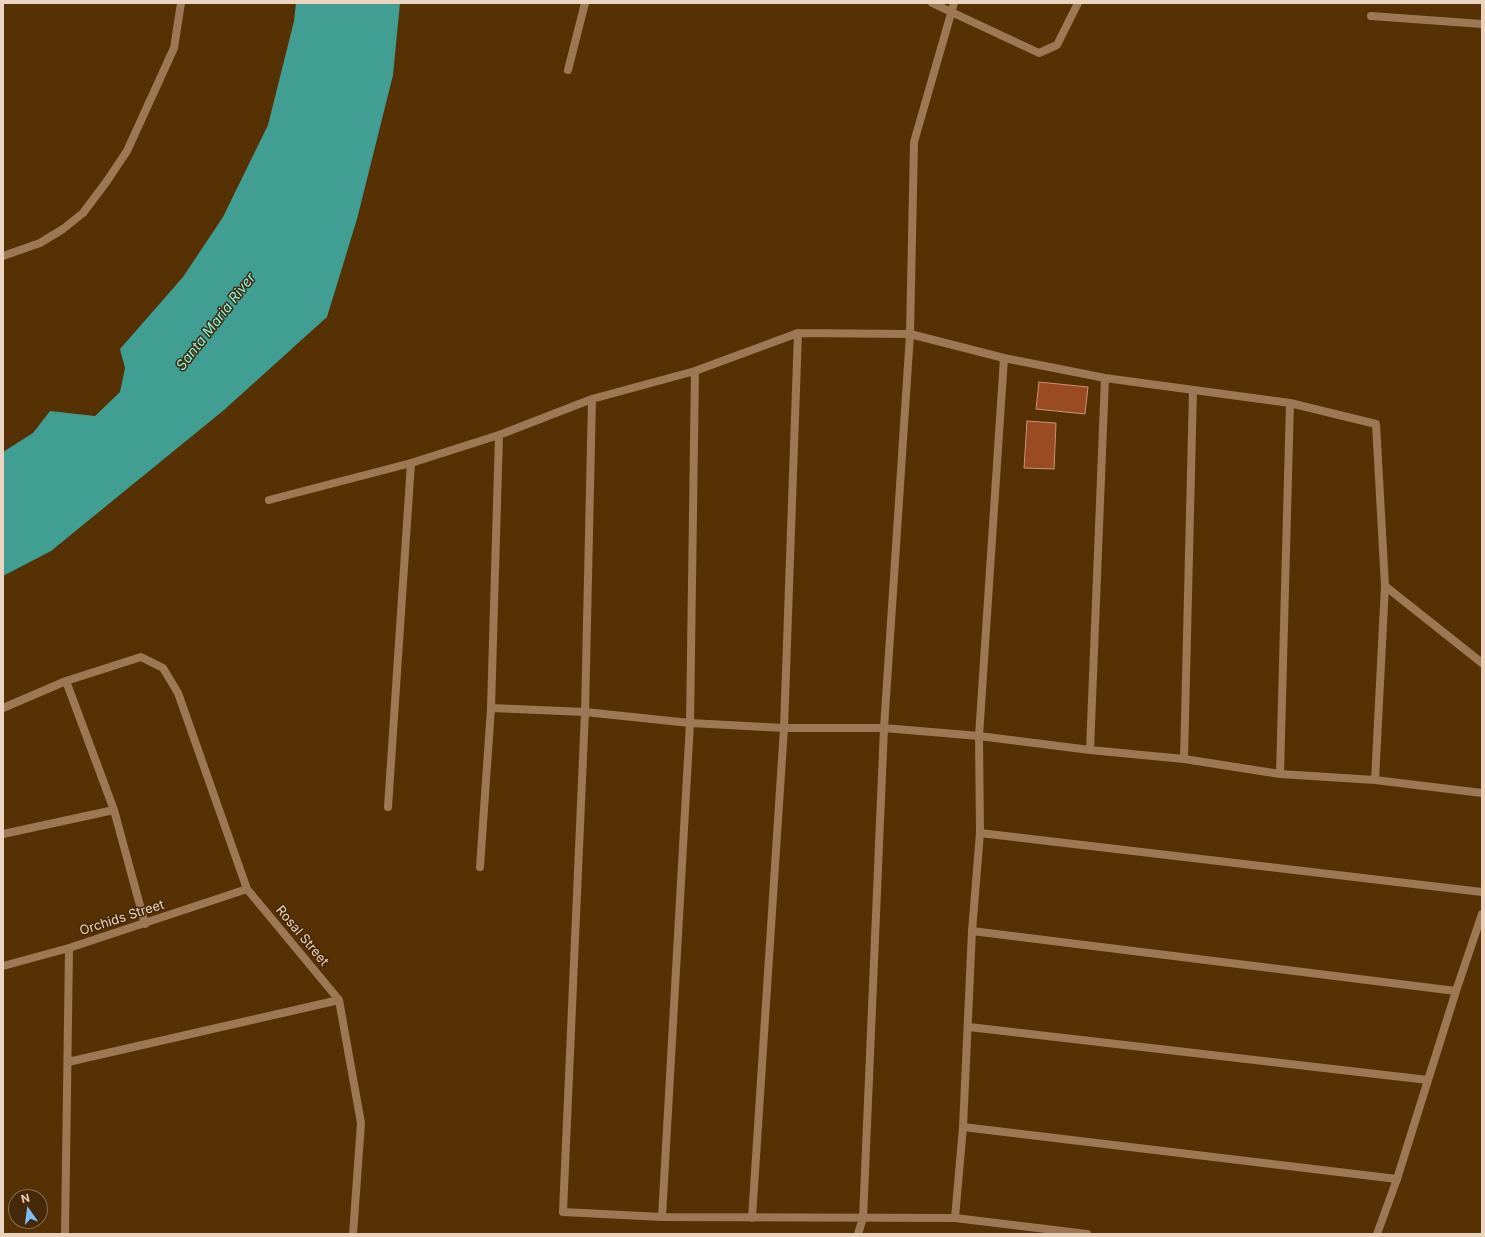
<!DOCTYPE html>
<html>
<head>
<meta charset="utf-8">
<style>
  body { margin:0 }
  #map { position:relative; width:1485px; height:1237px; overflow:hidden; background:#553103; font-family:Inter,sans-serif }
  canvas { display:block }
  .frame { position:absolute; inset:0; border:4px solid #ebd4bf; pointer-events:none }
  .north { position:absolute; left:8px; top:1189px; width:40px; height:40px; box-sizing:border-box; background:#452909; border:1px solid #876d52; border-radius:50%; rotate:346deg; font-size:11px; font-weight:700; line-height:16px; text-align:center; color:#ebd4bf }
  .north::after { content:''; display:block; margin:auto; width:14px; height:18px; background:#7abff8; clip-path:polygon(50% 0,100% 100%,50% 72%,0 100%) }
</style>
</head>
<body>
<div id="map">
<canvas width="1485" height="1237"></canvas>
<div class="frame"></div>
<div class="north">N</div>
</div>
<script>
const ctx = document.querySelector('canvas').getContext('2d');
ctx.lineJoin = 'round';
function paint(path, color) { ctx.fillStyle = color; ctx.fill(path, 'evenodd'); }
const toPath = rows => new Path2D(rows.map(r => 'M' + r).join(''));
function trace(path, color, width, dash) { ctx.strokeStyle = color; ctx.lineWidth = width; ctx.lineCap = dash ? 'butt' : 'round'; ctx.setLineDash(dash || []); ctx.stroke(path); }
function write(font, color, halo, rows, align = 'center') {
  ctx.font = font + ' Inter,sans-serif'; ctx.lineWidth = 3; ctx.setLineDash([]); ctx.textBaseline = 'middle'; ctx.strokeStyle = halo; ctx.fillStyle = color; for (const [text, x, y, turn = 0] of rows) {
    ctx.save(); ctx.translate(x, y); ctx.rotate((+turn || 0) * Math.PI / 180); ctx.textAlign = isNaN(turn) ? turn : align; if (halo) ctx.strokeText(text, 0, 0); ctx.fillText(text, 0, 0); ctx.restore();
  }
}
paint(toPath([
  [296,3,400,3,393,75,357,219,327,317,224,410,51,551,3,576,3,452,33,433,50,411,95,416,120,392,125,368,120,349,183,277,223,217,268,125,294,21]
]), '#409e93');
const building = toPath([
  [1039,382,1088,387,1085,414,1036,409,1039,382],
  [1027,421,1056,423,1054,469,1024,468,1027,421]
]);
paint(building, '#9b4b22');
trace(building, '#ca937a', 1);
trace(toPath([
  [3,256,40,243,63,229,83,213,107,181,127,151,174,48,181,3]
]), '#9c7855', 8);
trace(toPath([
  [932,3,1039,53,1057,45,1078,3],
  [1371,16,1482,24],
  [568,70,585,3],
  [592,399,585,712,563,1212,662,1217,955,1218,1087,1234],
  [269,500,411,463,499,435,592,399,695,371,798,333,910,334,1004,358,1105,378,1290,403,1376,424,1385,586,1375,780],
  [1385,586,1482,663],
  [66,681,114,810,145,924],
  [3,708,66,681,141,657,163,668,178,693,247,889,339,1000,361,1123,353,1234],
  [491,708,585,712,690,723,784,728,884,728,979,736,1090,750,1184,759,1280,774,1375,780,1482,793],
  [1090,750,1105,378],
  [1184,759,1193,390],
  [1280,774,1290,403],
  [388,807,411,463],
  [980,833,1482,892],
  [3,834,114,810],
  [480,867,491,708,499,435],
  [972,931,1456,991],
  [3,966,69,948,247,889],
  [969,1027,1428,1080],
  [68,1062,339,1000],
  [963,1127,1397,1179],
  [662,1217,690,723,695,371],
  [752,1218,784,728,798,333],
  [955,1218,963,1127,972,931,980,833,979,736,1004,358],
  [65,1234,69,948],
  [858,1234,863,1218,884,728,910,334,914,142,954,3],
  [1377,1234,1397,1179,1456,991,1482,914]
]), '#9c7855', 8);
write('13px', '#ebd4bf', '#452909', [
  ["Orchids Street",122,918,-18],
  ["Rosal Street",302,936,50]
]);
write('italic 14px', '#86f9ea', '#452909', [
  ["Santa Maria River",216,322,-52]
]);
</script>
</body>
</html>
